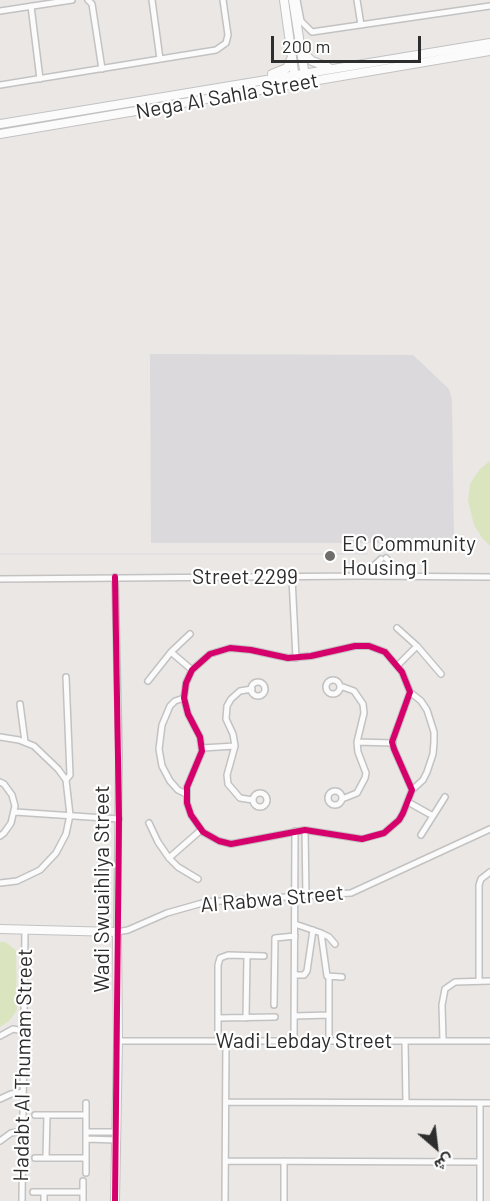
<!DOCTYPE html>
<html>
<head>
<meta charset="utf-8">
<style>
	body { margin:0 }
	#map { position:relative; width:490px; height:1201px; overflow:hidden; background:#eae7e4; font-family:Barlow,Vazirmatn,sans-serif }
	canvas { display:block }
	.north { position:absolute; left:406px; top:1117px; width:60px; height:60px; -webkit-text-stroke:4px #fff; paint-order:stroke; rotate:152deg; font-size:16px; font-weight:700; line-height:24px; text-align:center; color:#2d2d2d }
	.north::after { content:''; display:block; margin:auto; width:21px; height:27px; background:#2d2d2d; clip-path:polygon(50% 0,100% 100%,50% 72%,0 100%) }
	.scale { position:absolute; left:271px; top:36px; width:150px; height:27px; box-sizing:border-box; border:3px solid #2d2d2d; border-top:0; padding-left:8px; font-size:18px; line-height:21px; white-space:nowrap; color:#2d2d2d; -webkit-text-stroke:4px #fff; paint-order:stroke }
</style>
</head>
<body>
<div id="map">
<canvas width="490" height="1201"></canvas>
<div class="north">ش</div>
<div class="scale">200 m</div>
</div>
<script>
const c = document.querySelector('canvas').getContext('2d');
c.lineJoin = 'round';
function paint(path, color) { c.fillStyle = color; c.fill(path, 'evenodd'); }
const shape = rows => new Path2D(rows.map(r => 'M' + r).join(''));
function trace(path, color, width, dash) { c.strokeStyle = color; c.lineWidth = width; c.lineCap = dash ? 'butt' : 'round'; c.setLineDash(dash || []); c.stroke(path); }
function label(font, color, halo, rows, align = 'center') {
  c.font = font + ' Barlow,sans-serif'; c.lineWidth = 4.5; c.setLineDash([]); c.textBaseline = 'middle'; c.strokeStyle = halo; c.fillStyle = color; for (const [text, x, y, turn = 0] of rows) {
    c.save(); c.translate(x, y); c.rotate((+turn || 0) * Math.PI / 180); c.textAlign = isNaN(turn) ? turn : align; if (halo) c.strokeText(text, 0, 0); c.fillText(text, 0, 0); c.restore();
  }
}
paint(shape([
	[150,354,413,355,449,389,452,400,454,543,151,543]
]), '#dbd9db');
paint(shape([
	[490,461,490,546,482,538,474,525,468,501,470,484,473,479,480,469],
	[0,942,5,942,16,950,17,1010,9,1021,0,1027]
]), '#dae5c0');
const street = shape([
	[88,0,92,4,102,69],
	[152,0,160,59],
	[297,0,301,21,312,32,490,6],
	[357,0,361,25],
	[31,6,40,79],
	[0,11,72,0],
	[0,85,216,50,226,43,228,35,223,0],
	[386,558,402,575],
	[364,575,381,559],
	[115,577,119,754,117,932,128,930,167,913,206,902,351,893,490,829],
	[292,578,296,658],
	[0,579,363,576,490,577],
	[397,628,417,646],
	[355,646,369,646,385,652,402,672,410,692,392,742,394,749,412,790,403,813,399,820,384,833,362,839,305,830,231,844,219,841,203,832,191,815,187,803,187,787,202,751,200,737,188,714,184,698,186,683,192,670,210,654,230,648,251,650,288,658,311,656,355,646],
	[171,652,190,634],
	[398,665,417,646,441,674],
	'326 687a7 7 0 1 1 14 0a7 7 0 1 1-14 0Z',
	[148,681,171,652,192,670],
	'251 689a7 7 0 1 1 14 0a7 7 0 1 1-14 0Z',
	[340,688,343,687,354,691,363,704,364,713,357,742],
	[410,692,421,701,427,710,434,732,434,742,433,754,427,772,423,780,412,790],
	[184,698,175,701,170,706,162,725,159,749,162,766,170,781,178,790,186,794],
	[20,704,25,742],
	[0,737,19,740,34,746,58,769,66,780,70,815,66,834,56,853,40,870,17,881,0,883],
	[235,746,233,734,226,719,227,706,231,699,240,691,252,689],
	[202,748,235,746,227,775,228,784,240,798,253,800],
	[66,780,70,775,66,677],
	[0,782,4,784,12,795,15,806,11,823,4,833,0,836],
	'328 798a7 7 0 1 1 14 0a7 7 0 1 1-14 0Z',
	'253 800a7 7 0 1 1 14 0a7 7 0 1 1-14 0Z',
	[342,799,357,793,365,778,366,773,358,752,357,742,393,743],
	[408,802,433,816,421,835],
	[15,812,119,819],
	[433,816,445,797],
	[149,823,158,842,169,858],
	[305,830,306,896],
	[198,879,178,867,169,858,201,830],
	[295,924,321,933,329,937,335,944],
	[321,933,327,976,342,977],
	[295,975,304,975,307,971,313,930],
	[479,981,479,885,481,879,490,872],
	[274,1005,275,938,295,936],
	[294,1016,329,1015],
	[218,1018,275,1017],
	[246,1018,247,956],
	[0,1036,13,1029,24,1031],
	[443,1040,442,1005,445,989,455,982,490,981],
	[118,1041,490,1041],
	[218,1041,218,965,220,958,228,955,264,956],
	[294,1041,295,831],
	[329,1041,329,977],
	[405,1041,406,1103],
	[0,1099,11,1094,23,1092],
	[226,1102,490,1103],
	[35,1115,47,1115],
	[86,1115,86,1103],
	[86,1132,116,1132],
	[86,1139,116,1140],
	[0,1141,11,1133,23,1131],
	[35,1158,46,1158],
	[225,1161,480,1162],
	[86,1173,86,1115,47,1115,46,1158,86,1158],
	[33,1192,44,1192],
	[83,1192,83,1181],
	[22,1201,25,929],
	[44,1201,44,1192,83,1192,83,1201],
	[225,1201,226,1041],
	[284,1201,284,1161],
	[480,1201,480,1103]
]);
const secondary = shape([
	[284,0,295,79],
	[293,0,305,76],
	[300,50,312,61,328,67],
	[272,74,287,68,291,59],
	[0,124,490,43],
	[0,134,490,51],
	[0,929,117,932,118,1041,115,1201]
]);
trace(street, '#c3c2c2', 8);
trace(secondary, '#c3c2c2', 10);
trace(street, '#fcfbfb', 5);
trace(secondary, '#fcfbfb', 8);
trace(shape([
	[0,554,367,554]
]), '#dfdee0', 1.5);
trace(shape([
	[115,577,119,819,115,1201],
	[355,646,369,646,385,652,402,672,410,692,392,742,394,749,412,790,403,813,399,820,384,833,362,839,305,830,231,844,219,841,203,832,191,815,187,803,187,787,202,751,200,737,188,714,184,698,186,683,192,670,210,654,230,648,251,650,288,658,311,656,355,646]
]), '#d6006c', 6);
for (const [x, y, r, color] of [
	[330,556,6,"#6f6e6d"]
]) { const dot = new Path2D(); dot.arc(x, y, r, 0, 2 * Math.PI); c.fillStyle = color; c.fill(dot); trace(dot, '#fff', 2); }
label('21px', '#2d2d2d', '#fff', [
	["Nega Al Sahla Street",227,96,-10],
	["Street 2299",245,577],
	["Wadi Swuaihliya Street",102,889,-90],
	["Al Rabwa Street",272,899,-5],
	["Wadi Lebday Street",304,1041],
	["Hadabt Al Thumam Street",23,1065,-89]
]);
label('21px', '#2d2d2d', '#fff', [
	["EC Community",342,544],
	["Housing 1",342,568]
], 'left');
</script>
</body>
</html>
